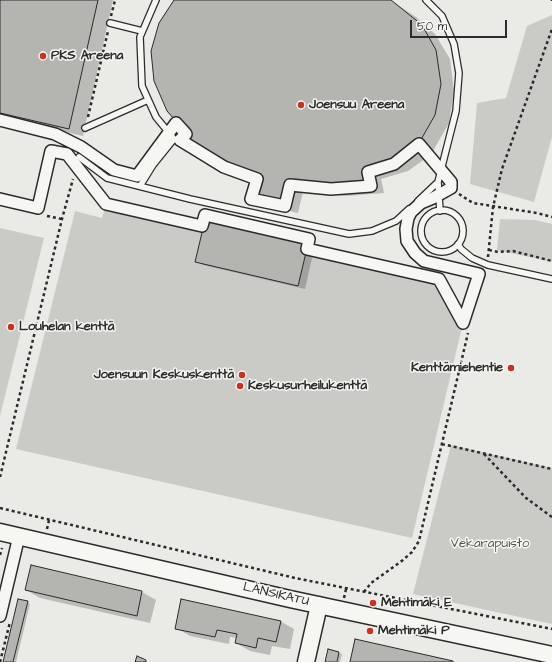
<!DOCTYPE html>
<html>
<head>
<meta charset="utf-8">
<style>
	body { margin:0 }
	#map { position:relative; width:552px; height:662px; overflow:hidden; background:#eaeae6; font-family:"Architects Daughter",sans-serif }
	canvas { display:block }
	.scale { position:absolute; left:410px; top:20px; width:97px; height:18px; box-sizing:border-box; border:2px solid #2b2b2b; border-top:0; padding-left:5px; font-size:12px; line-height:14px; white-space:nowrap; color:#2b2b2b; -webkit-text-stroke:3px #f6f6f2; paint-order:stroke }
</style>
</head>
<body>
<div id="map">
<canvas width="552" height="662"></canvas>
<div class="scale">50 m</div>
</div>
<script>
const c = document.querySelector('canvas').getContext('2d');
c.lineJoin = 'round';
function paint(path, color) { c.fillStyle = color; c.fill(path, 'evenodd'); }
const shape = rows => new Path2D(rows.map(r => 'M' + r).join(''));
function trace(path, color, width, dash) { c.strokeStyle = color; c.lineWidth = width; c.lineCap = dash ? 'butt' : 'round'; c.setLineDash(dash || []); c.stroke(path); }
function label(font, color, halo, rows, align = 'center') {
  c.font = font + ' "Architects Daughter",sans-serif'; c.lineWidth = 3; c.setLineDash([]); c.textBaseline = 'middle'; c.strokeStyle = halo; c.fillStyle = color; for (const [text, x, y, turn = 0] of rows) {
    c.save(); c.translate(x, y); c.rotate((+turn || 0) * Math.PI / 180); c.textAlign = isNaN(turn) ? turn : align; if (halo) c.strokeText(text, 0, 0); c.fillText(text, 0, 0); c.restore();
  }
}
paint(shape([
	[552,15,552,137,534,202,470,184,477,103,506,98,527,26],
	[106,204,439,279,463,323,412,538,16,449,75,211,102,218],
	[500,219,535,220,552,224,552,262,497,250],
	[0,228,44,238,0,416],
	[451,445,552,468,552,624,413,594]
]), '#cacac7');
paint(shape([
	[0,0,113,0,83,136,0,117],
	[175,0,390,0,416,17,435,34,450,59,454,92,449,123,433,151,422,161,408,171,381,179,384,193,346,196,303,192,298,213,267,206,258,181],
	[308,241,315,245,305,289,203,265,196,261],
	[32,567,142,592,156,600,150,623,40,598,26,590],
	[27,602,30,604,16,662,4,662],
	[280,621,294,629,290,649,272,646,270,655,250,651,236,643,237,638,230,637,229,644,190,636,176,628],
	[339,653,342,654,340,662,326,662]
]), '#0003');
const building = shape([
	[0,0,98,0,69,129,0,113,0,0],
	[174,0,391,0,422,25,436,50,441,84,435,115,419,143,408,153,368,171,371,186,289,185,284,206,252,199,257,179,181,140,187,134,167,111,154,81,151,51,159,23,174,0],
	[206,216,309,240,298,286,195,262,206,216],
	[31,565,142,591,137,616,25,590,31,565],
	[18,599,28,601,13,662,3,662,18,599],
	[181,599,281,621,276,642,258,638,256,648,235,643,237,634,217,630,215,637,175,629,181,599],
	[355,639,453,661,453,662,350,662,355,639],
	[328,649,339,652,337,662,325,662,328,649],
	[137,656,146,660,146,662,135,662,137,656]
]);
paint(building, '#b4b4b1');
trace(building, '#2b2b2b', 1);
const lane = shape([
	[426,0,442,16,454,44,459,73,456,111,438,182],
	[110,23,142,31],
	[85,128,148,100],
	[79,157,107,178,190,199,349,234,372,231,396,221,409,209],
	[140,186,153,165,174,139,156,117,142,86,140,37,156,0],
	[418,201,438,182,440,211],
	'421 231a21 21 0 1 1 42 0a21 21 0 1 1-42 0Z',
	[458,244,461,249,472,258,488,265,552,279]
]);
const street = shape([
	[0,120,55,134,81,147,114,170,137,176,176,123,186,134,180,140,224,167,257,179,251,199,285,206,290,185,331,189,371,186,368,172,394,164,419,144,451,182,451,188,433,198,421,203,411,212,408,218,406,229,407,241,415,253,424,261,479,274,463,323,439,279,307,249,309,239,205,215,202,226,106,204,67,154,51,151,38,208,0,199],
	[0,616,19,536]
]);
const secondary = shape([
	[0,532,290,599,552,655],
	[306,662,319,605]
]);
trace(lane, '#2b2b2b', 8);
trace(street, '#2b2b2b', 14);
trace(secondary, '#2b2b2b', 19);
trace(shape([
	[552,0,552,1],
	[111,16,115,0],
	[88,117,108,31],
	[459,194,473,203,537,213,552,217],
	[47,216,62,219],
	[489,250,498,252,513,251,552,261],
	[488,257,493,207,502,169,552,29],
	[442,444,552,469],
	[484,454,526,498,552,517],
	[0,477,62,219,73,179],
	[0,508,295,578,552,629],
	[47,529,49,520],
	[0,555,2,548],
	[364,592,371,583,403,560,412,552,419,541,468,333],
	[344,598,346,589],
	[0,662,10,622]
]), '#2b2b2b', 2.5, [3, 3]);
trace(lane, '#f6f6f2', 5.5);
trace(street, '#f6f6f2', 11);
trace(secondary, '#f6f6f2', 16);
for (const [x, y, r, color] of [
	[43,56,4,"#c8321e"],
	[301,105,4,"#c8321e"],
	[11,327,4,"#c8321e"],
	[511,368,4,"#c8321e"],
	[242,375,4,"#c8321e"],
	[240,386,4,"#c8321e"],
	[373,603,4,"#c8321e"],
	[370,631,4,"#c8321e"]
]) { const dot = new Path2D(); dot.arc(x, y, r, 0, 2 * Math.PI); c.fillStyle = color; c.fill(dot); trace(dot, '#f6f6f2', 1.5); }
label('bold 13px', '#2b2b2b', '#f6f6f2', [
	["PKS Areena",51,56],
	["Joensuu Areena",309,105],
	["Louhelan kenttä",19,327],
	["Kenttämiehentie",503,368,"right"],
	["Joensuun Keskuskenttä",234,375,"right"],
	["Keskusurheilukenttä",248,386],
	["Mehtimäki E",381,603],
	["Mehtimäki P",378,631]
], 'left');
label('13px', '#535352', '#f6f6f2', [
	["Vekarapuisto",490,544]
]);
label('13px', '#2b2b2b', '#f6f6f2', [
	["LÄNSIKATU",276,595,13]
]);
</script>
</body>
</html>
